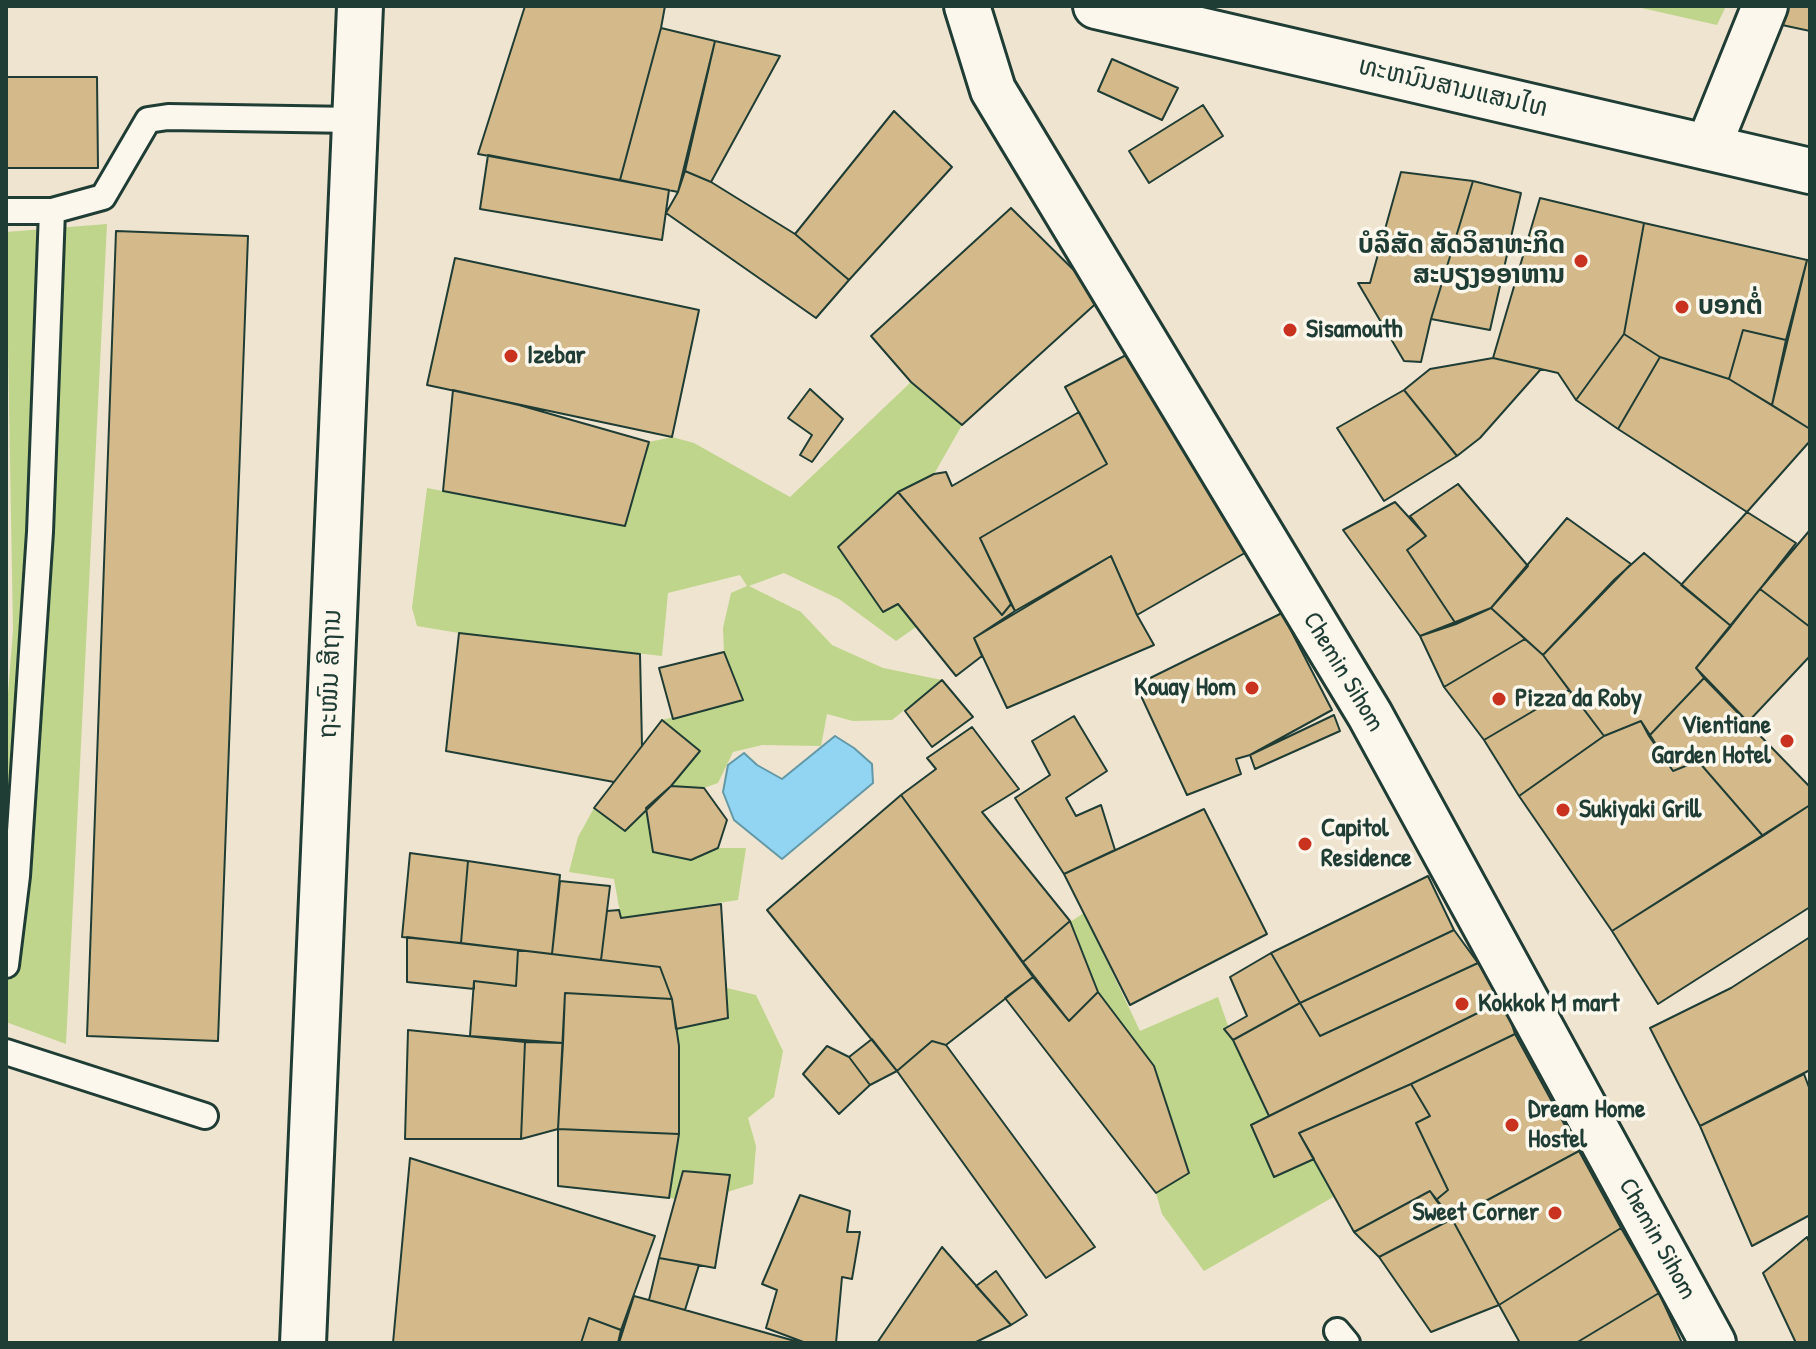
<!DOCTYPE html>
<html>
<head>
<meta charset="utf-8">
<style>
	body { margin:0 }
	#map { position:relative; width:1816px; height:1349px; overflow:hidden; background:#efe4cf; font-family:"Patrick Hand",sans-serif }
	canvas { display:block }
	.frame { position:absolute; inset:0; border:8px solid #1f3d34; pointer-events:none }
</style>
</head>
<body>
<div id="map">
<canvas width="1816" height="1349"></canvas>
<div class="frame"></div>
</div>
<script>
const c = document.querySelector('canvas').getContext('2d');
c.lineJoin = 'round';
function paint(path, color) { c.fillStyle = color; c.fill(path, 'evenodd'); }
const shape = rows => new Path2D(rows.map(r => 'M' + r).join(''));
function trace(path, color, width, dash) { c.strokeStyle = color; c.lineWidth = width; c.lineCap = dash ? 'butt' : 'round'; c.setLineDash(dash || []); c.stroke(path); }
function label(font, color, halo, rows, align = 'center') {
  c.font = font + ' "Patrick Hand","Noto Sans Lao",sans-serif'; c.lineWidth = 7; c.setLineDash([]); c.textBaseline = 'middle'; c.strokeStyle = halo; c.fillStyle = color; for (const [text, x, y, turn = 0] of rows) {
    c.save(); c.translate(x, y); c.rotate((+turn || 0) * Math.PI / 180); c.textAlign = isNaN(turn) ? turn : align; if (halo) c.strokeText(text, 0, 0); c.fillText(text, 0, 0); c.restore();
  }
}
paint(shape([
	[1633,6,1726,6,1717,25],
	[107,224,66,1044,6,1022,6,719,13,630,6,232],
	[911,382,962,425,934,474,839,547,882,611,898,604,916,627,896,641,839,599,784,573,749,586,801,612,832,645,883,668,942,680,892,720,853,721,827,714,821,746,762,745,733,752,718,783,704,788,671,786,699,751,662,720,742,700,724,652,723,628,731,593,747,586,740,575,668,593,662,656,459,633,417,626,412,608,427,488,625,526,649,442,672,437,694,443,790,497],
	[594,808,625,831,646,808,654,852,691,860,718,848,746,848,738,900,621,918,614,879,569,872,578,837],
	[1084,913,1140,1031,1218,997,1233,1040,1269,1116,1251,1126,1274,1176,1314,1159,1335,1196,1204,1271,1162,1214,1156,1193,1189,1172,1098,992,1070,922],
	[727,988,756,995,783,1051,774,1097,748,1118,756,1146,753,1184,727,1192,730,1175,683,1171,676,1199,669,1198,679,1134,679,1046,676,1029,728,1018]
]), '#bed58b');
const water = shape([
	[835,736,854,748,872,764,873,783,782,859,734,820,723,792,728,765,744,753,757,765,782,779,835,736]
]);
paint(water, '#91d5f2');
trace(water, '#6398a6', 2);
const building = shape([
	[525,6,665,6,661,28,620,180,478,154,525,6],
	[1789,6,1810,6,1810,31,1782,25,1789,6],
	[661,28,715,41,678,192,620,180,661,28],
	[715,41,780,56,711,182,685,171,715,41],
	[1112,59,1178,88,1162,120,1098,91,1112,59],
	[6,77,97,77,98,168,6,168,6,77],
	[1203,105,1223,136,1149,183,1129,151,1203,105],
	[894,111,952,167,849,280,795,234,894,111],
	[488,155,669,190,662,240,480,209,488,155],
	[685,171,711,182,795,234,849,280,816,318,666,213,678,192,685,171],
	[1401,172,1473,181,1431,319,1421,362,1404,361,1358,283,1370,283,1401,172],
	[1473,181,1521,193,1490,330,1431,319,1473,181],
	[1540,198,1644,223,1624,334,1576,400,1558,373,1493,358,1540,198],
	[1011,208,1102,298,962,425,911,382,871,336,1011,208],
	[1644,223,1807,260,1786,340,1743,330,1729,379,1660,357,1624,334,1644,223],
	[116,231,248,236,218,1041,87,1036,116,231],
	[455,258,699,310,672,437,427,385,455,258],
	[1807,260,1810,260,1810,429,1772,405,1807,260],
	[1743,330,1786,340,1772,405,1729,379,1743,330],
	[1624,334,1660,357,1618,429,1576,400,1624,334],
	[1130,353,1250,550,1137,615,1111,556,1015,611,980,538,1107,464,1065,387,1130,353],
	[1660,357,1729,379,1810,429,1810,441,1747,512,1618,429,1660,357],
	[1493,358,1541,369,1480,438,1457,456,1404,390,1430,369,1493,358],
	[810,389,843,419,812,462,800,455,812,435,788,418,810,389],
	[453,390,519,405,649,442,625,526,443,491,453,390],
	[1404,390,1457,456,1384,501,1337,428,1404,390],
	[1079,412,1107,464,980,538,1011,604,1002,615,898,492,934,474,946,472,952,486,1079,412],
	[1458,484,1528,566,1491,608,1456,624,1407,550,1426,536,1410,516,1458,484],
	[898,492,1002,615,1011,604,1015,611,974,638,982,656,956,676,898,604,883,612,838,547,898,492],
	[1395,502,1426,536,1407,550,1456,624,1420,636,1343,530,1395,502],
	[1747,512,1796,543,1731,626,1681,585,1747,512],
	[1567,518,1631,564,1543,655,1491,608,1567,518],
	[1810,530,1810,627,1760,589,1810,530],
	[1644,553,1731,626,1696,668,1704,678,1649,736,1641,721,1604,736,1543,655,1614,580,1644,553],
	[1111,556,1137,615,1154,645,1007,708,974,638,1111,556],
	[1760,589,1810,627,1810,656,1748,722,1696,668,1760,589],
	[1491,608,1525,639,1444,687,1420,636,1491,608],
	[1282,613,1332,710,1250,755,1236,759,1241,774,1187,795,1136,685,1282,613],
	[459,633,640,654,642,746,614,782,446,751,459,633],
	[1525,639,1543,655,1569,690,1484,740,1444,687,1525,639],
	[724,652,743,700,673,719,659,668,724,652],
	[1704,678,1810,787,1810,805,1763,836,1698,761,1673,771,1649,736,1704,678],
	[942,680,973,717,932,747,905,711,942,680],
	[1569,690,1604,736,1519,796,1484,740,1569,690],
	[1334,715,1340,731,1255,769,1250,755,1334,715],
	[1074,716,1107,771,1066,798,1076,816,1101,805,1115,850,1064,874,1015,798,1050,775,1032,741,1074,716],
	[662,720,700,751,671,786,625,831,594,808,662,720],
	[1641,721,1673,771,1698,761,1763,836,1612,931,1519,796,1604,736,1641,721],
	[972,727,1019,789,982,812,1070,921,1023,962,901,795,936,769,927,758,972,727],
	[671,786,704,788,727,820,718,848,691,860,653,852,646,808,671,786],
	[901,795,1033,977,946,1045,932,1041,897,1071,767,910,901,795],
	[1810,805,1810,907,1658,1004,1612,931,1810,805],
	[1204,809,1267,934,1130,1005,1064,874,1204,809],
	[410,853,468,861,461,943,402,937,410,853],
	[468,861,560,875,552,954,461,943,468,861],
	[1428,876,1454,930,1300,1003,1271,953,1428,876],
	[560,881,610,886,601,960,552,954,560,881],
	[721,904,728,1018,676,1029,672,999,660,967,601,960,607,911,619,910,621,918,721,904],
	[1070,921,1098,992,1069,1021,1023,962,1070,921],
	[1454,930,1478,963,1320,1036,1300,1003,1454,930],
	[407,937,518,950,516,986,474,981,474,989,407,982,407,937],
	[1810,937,1810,1070,1700,1126,1650,1028,1731,988,1810,937],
	[518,950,660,967,672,999,565,993,563,1043,470,1036,474,981,516,986,518,950],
	[1271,953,1300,1003,1233,1040,1224,1029,1247,1016,1230,977,1271,953],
	[1478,963,1504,1000,1269,1116,1233,1040,1300,1003,1320,1036,1478,963],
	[1033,977,1069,1021,1098,992,1154,1066,1189,1173,1156,1193,1005,998,1033,977],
	[565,993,672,999,679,1046,679,1134,558,1129,565,993],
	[1504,1000,1515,1034,1411,1084,1299,1133,1314,1159,1274,1177,1251,1125,1504,1000],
	[408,1030,525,1042,521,1139,405,1139,408,1030],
	[1515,1034,1579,1151,1452,1219,1436,1200,1448,1190,1416,1123,1430,1116,1411,1084,1515,1034],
	[872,1039,897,1071,870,1085,849,1057,872,1039],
	[932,1041,946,1045,1095,1247,1046,1278,897,1071,932,1041],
	[525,1042,563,1043,558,1129,521,1139,525,1042],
	[827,1046,849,1057,870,1085,839,1114,803,1074,827,1046],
	[1804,1074,1810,1090,1810,1215,1752,1246,1700,1126,1804,1074],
	[1411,1084,1430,1116,1416,1123,1448,1190,1436,1200,1430,1191,1354,1232,1299,1133,1411,1084],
	[558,1129,679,1134,669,1198,558,1186,558,1129],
	[1579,1151,1621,1228,1499,1305,1452,1219,1579,1151],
	[410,1158,655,1236,621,1330,589,1318,581,1343,393,1343,410,1158],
	[683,1171,730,1175,715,1268,659,1258,683,1171],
	[1430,1191,1452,1219,1379,1257,1354,1232,1430,1191],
	[800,1195,850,1211,847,1232,860,1232,852,1279,842,1277,836,1343,806,1343,766,1328,777,1290,762,1284,800,1195],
	[1452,1219,1499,1305,1431,1332,1379,1257,1452,1219],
	[1621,1228,1659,1293,1576,1343,1520,1343,1499,1305,1621,1228],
	[1807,1237,1810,1244,1810,1343,1796,1343,1763,1273,1807,1237],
	[942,1247,1011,1325,974,1343,877,1343,942,1247],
	[659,1258,699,1265,685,1310,649,1300,659,1258],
	[996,1271,1027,1315,1011,1325,976,1286,996,1271],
	[1659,1293,1682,1343,1576,1343,1659,1293],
	[634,1296,685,1310,802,1343,619,1343,634,1296],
	[589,1318,621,1330,618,1343,581,1343,589,1318]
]);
paint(building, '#d4b98a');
trace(building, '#1f3d34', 2);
const lane = shape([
	[6,211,52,211,103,197,148,120,168,117,354,120],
	[6,965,17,876,40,532,52,211],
	[6,1052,205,1116],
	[1337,1331,1347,1343]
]);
const street = shape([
	[967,6,993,90,1370,715,1713,1343],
	[1708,147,1765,6]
]);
const secondary = shape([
	[303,1343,360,6]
]);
const highway = shape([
	[1096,6,1810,171]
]);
trace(lane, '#1f3d34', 30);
trace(street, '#1f3d34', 50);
trace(secondary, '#1f3d34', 50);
trace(highway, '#1f3d34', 50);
trace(lane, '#fbf7ec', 24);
trace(street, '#fbf7ec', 44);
trace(secondary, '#fbf7ec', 44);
trace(highway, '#fbf7ec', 44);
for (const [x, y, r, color] of [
	[1581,261,8,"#c8321e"],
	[1682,307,8,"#c8321e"],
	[1290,330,8,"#c8321e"],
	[511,356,8,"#c8321e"],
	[1252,688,8,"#c8321e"],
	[1499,699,8,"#c8321e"],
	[1787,741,8,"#c8321e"],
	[1563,810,8,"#c8321e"],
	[1305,844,8,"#c8321e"],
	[1462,1004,8,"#c8321e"],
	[1512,1125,8,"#c8321e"],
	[1555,1213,8,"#c8321e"]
]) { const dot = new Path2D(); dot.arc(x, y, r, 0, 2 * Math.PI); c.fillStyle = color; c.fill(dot); trace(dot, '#fbf7ec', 3); }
label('26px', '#1f3d34', '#fbf7ec', [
	["ທະຫນົນສາມແສນໄທ",1453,88,13],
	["Chemin Sihom",1343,672,59],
	["ຖະໜົນ ສີຖານ",331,674,-88],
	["Chemin Sihom",1657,1239,61]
]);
label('bold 26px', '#1f3d34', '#fbf7ec', [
	["ບໍລິສັດ ສັດວິສາຫະກິດ",1565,246,"right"],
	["ສະບຽງອອາຫານ",1565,276,"right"],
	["ບອກຕໍ່",1698,307],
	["Sisamouth",1306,330],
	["Izebar",527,356],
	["Kouay Hom",1236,688,"right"],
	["Pizza da Roby",1515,699],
	["Vientiane",1771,726,"right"],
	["Garden Hotel",1771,756,"right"],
	["Sukiyaki Grill",1579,810],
	["Capitol",1321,829],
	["Residence",1321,859],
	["Kokkok M mart",1478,1004],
	["Dream Home",1528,1110],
	["Hostel",1528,1140],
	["Sweet Corner",1539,1213,"right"]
], 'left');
</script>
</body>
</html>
